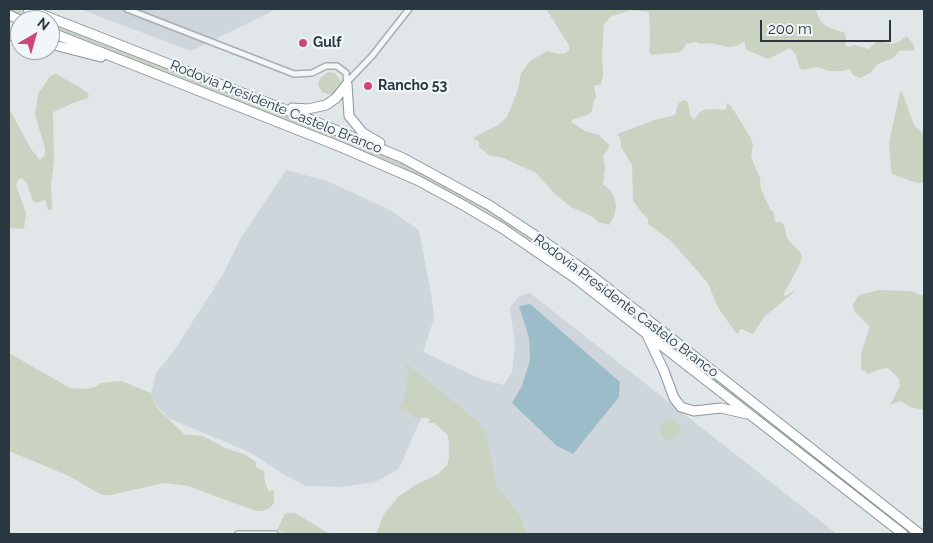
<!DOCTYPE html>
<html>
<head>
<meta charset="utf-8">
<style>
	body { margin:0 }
	#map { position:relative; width:933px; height:543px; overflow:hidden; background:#e1e6e9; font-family:Raleway,sans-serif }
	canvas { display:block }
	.frame { position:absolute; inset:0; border:10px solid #293741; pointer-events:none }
	.north { position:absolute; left:10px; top:10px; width:50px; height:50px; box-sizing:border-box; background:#f0f5f7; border:1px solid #a0a9ae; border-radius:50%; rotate:38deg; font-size:14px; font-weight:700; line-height:20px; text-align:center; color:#293741 }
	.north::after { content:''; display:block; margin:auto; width:18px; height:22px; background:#cd487a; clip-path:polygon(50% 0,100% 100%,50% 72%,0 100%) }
	.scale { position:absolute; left:760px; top:20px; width:131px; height:22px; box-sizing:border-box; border:2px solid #293741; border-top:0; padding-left:6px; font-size:15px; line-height:18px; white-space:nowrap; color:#293741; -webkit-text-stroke:4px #f0f5f7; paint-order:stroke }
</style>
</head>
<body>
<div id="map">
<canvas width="933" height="543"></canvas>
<div class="frame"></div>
<div class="north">N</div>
<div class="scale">200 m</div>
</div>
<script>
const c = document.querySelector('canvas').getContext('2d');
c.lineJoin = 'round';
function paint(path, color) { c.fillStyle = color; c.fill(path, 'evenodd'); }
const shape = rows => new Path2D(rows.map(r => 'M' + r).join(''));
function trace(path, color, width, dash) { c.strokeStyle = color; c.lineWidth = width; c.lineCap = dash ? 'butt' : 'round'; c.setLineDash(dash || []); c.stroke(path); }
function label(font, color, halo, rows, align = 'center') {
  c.font = font + ' Raleway,sans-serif'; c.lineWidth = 4.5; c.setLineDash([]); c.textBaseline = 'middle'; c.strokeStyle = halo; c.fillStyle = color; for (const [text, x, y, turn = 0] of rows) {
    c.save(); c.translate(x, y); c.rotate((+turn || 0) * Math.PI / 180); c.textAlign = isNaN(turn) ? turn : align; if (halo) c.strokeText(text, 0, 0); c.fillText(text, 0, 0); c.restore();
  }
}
paint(shape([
	[80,9,277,9,191,51],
	[286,170,327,181,390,210,419,230,431,293,434,318,423,352,481,379,504,385,512,372,515,345,510,307,519,296,530,293,837,534,518,534,503,510,481,427,422,417,398,470,375,482,341,487,306,486,283,474,249,452,168,418,150,399,156,373,173,352,222,276,242,236]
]), '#cfd6db');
paint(shape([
	[9,9,18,9,46,20,29,20,9,12],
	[546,9,815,9,821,22,828,27,845,33,846,39,845,44,847,47,855,45,869,49,877,41,893,44,900,41,906,36,913,43,915,50,899,51,893,58,878,64,870,73,860,78,853,75,850,69,842,71,829,71,818,67,802,70,799,67,796,55,790,48,768,59,747,50,745,47,745,43,743,42,736,46,729,47,710,43,701,44,695,42,686,44,683,50,680,52,652,55,649,52,650,40,649,12,631,10,610,17,604,24,602,54,603,75,601,84,594,86,596,97,593,103,592,111,587,115,574,119,571,122,585,131,599,135,609,145,608,149,603,157,605,168,603,184,610,190,614,197,616,206,614,217,609,225,598,222,593,217,571,207,555,194,536,173,501,157,490,156,479,147,479,142,473,138,498,125,507,117,518,89,521,73,530,61,547,51,558,54,566,53,569,50,569,45],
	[50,21,367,145,457,191,509,223,562,259,915,534,910,534,586,280,532,241,482,209,397,165,312,130,50,28],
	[328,72,335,73,341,81,342,85,335,96,322,92,318,85,320,78],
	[56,74,81,88,88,93,89,96,86,99,76,102,53,112,54,160,51,185,52,206,51,210,48,210,45,199,37,203,33,201,27,184,22,178,19,179,16,185,26,213,24,229,9,228,9,108,31,149,40,160,45,155,45,148,35,115,38,94,50,76],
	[900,92,902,92,903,95,914,125,924,135,924,182,917,183,892,174,891,169,889,143],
	[683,100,688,102,690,115,694,120,699,113,703,110,712,109,725,110,727,108,726,103,731,106,751,138,753,145,751,157,760,178,761,189,770,209,774,213,775,222,781,222,784,225,787,238,800,252,802,257,798,268,783,295,786,296,795,290,794,292,764,317,753,334,742,329,739,330,739,334,735,332,717,306,708,283,671,241,648,224,648,219,641,212,633,200,632,165,621,147,621,141,617,134,655,120,675,115,678,104],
	[879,290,910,291,924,296,924,410,910,407,900,401,890,405,900,386,899,379,888,368,881,369,867,374,864,370,862,371,861,369,861,353,870,327,854,311,853,304,859,295],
	[9,353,70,388,87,389,95,387,101,383,121,381,151,393,152,400,158,409,184,434,203,436,225,448,246,455,256,462,256,467,264,471,265,483,269,491,274,490,274,503,270,508,262,511,256,511,188,486,164,483,110,495,103,495,96,492,69,476,9,451],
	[402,360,458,405,477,421,485,430,487,435,491,460,497,486,520,516,527,534,376,534,384,514,398,497,415,485,437,475,447,465,449,458,449,441,447,434,434,423,428,423,430,420,428,418,414,418,408,412,399,410,404,397,408,375,407,369],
	'660 430a10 10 0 1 1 20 0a10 10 0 1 1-20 0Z',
	[286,513,295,513,330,534,289,534,277,531,282,519]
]), '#cad3c2');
paint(shape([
	[530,304,620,382,619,397,573,454,557,446,512,403,522,386,530,360,529,338,519,306]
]), '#9cbcc9');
const street = shape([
	[127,9,294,74,312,73,326,66,337,66,346,73,347,84],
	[348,81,372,56,409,9],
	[238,534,275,534]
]);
const highway = shape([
	[28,9,309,119,403,158,489,205,542,240,591,275,920,534],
	[9,15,20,20],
	[50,32,341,147,417,180,463,205,502,228,575,278,903,534],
	[9,35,20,37],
	[50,44,101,57],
	[347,84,349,116,363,133,380,143],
	[292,108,308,109,326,105,336,98,347,84],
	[647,335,664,371,674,398,681,407,694,411,721,408,747,414]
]);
trace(street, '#a6aeb3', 8);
trace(highway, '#8897a0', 11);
trace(street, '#f4f6f8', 5);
trace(highway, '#fff', 9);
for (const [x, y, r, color] of [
	[303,43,5,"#cd487a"],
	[368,86,5,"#cd487a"]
]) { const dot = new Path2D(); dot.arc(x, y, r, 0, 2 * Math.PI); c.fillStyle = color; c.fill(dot); trace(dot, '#f0f5f7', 2); }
label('bold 14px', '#293741', '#f0f5f7', [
	["Gulf",313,43],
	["Rancho 53",378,86]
], 'left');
label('14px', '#293741', '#f0f5f7', [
	["Rodovia Presidente Castelo Branco",276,107,22],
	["Rodovia Presidente Castelo Branco",626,306,37]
]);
</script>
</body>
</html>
